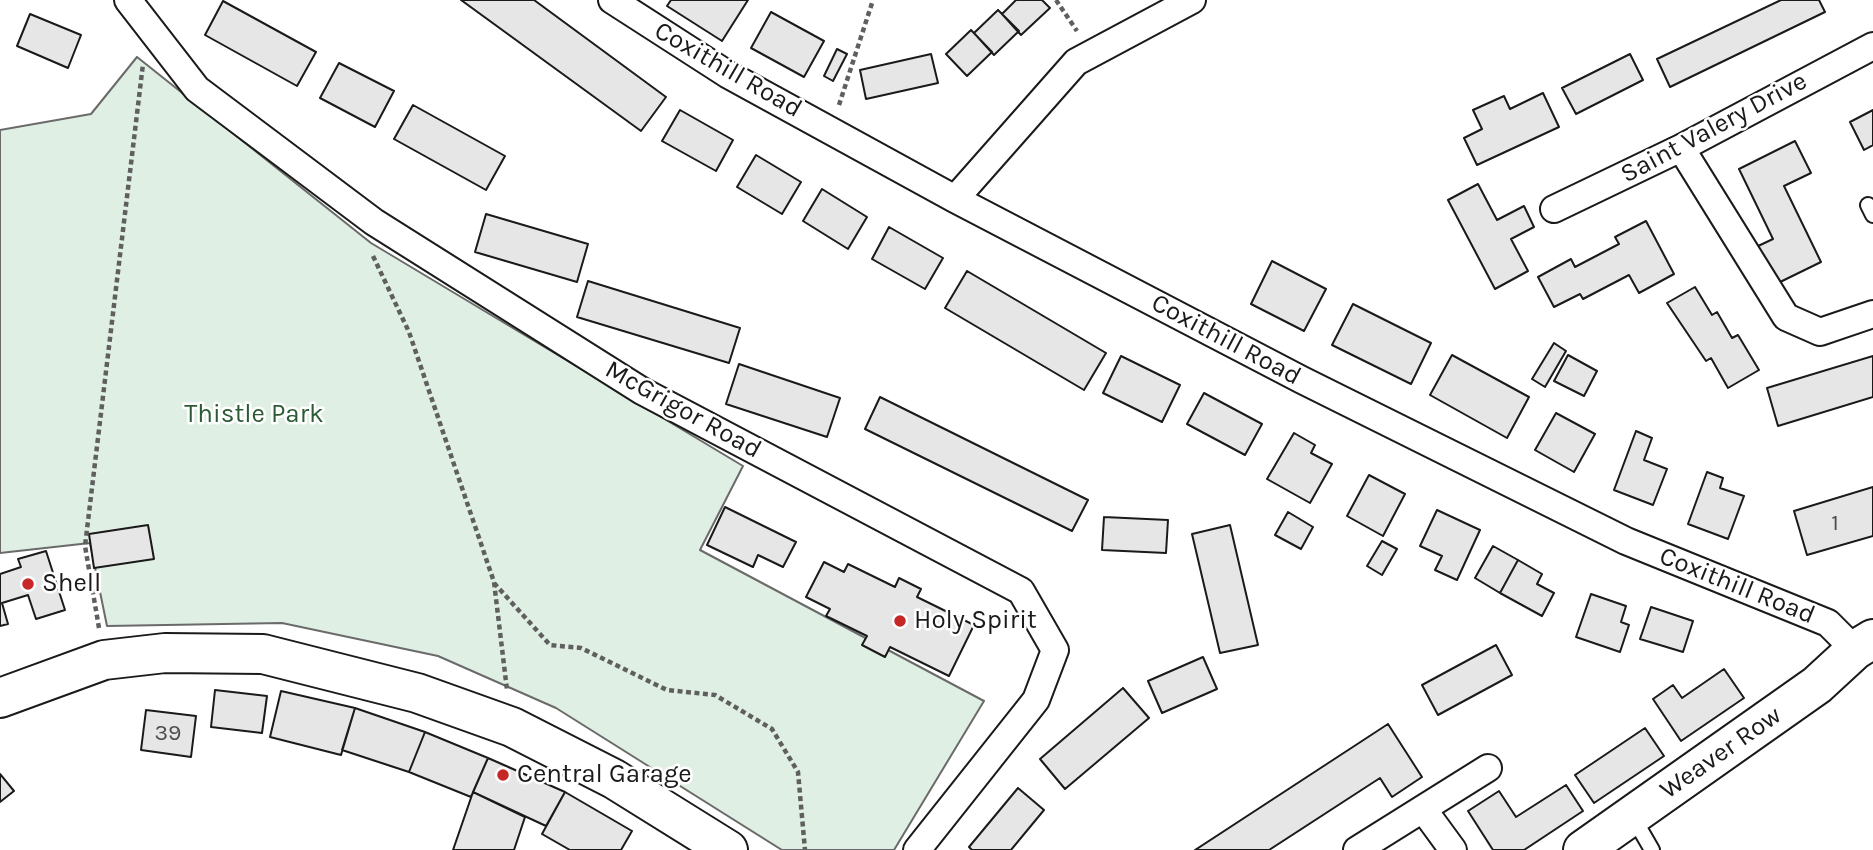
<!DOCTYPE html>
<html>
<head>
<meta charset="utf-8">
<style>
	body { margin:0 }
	canvas { display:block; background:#fff }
</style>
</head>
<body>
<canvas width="1873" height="850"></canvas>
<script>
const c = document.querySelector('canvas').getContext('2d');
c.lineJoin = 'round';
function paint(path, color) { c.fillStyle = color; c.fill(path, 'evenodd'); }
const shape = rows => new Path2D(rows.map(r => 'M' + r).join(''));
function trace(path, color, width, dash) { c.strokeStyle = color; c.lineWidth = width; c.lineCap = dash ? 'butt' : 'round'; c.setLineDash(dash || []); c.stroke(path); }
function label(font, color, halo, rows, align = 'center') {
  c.font = font + ' Karla,sans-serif'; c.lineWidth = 5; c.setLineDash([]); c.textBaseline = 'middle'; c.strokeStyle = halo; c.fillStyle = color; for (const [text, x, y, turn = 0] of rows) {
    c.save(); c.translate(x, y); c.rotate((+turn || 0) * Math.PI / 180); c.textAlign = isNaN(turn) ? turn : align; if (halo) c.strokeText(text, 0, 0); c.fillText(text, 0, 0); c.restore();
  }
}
const green = shape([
	[137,57,371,243,743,466,700,550,984,701,894,850,782,850,556,708,438,656,282,623,107,626,90,543,0,553,0,130,91,114,137,57]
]);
paint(green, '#e0efe3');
trace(green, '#6a6a6a', 2);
const building = shape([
	[461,0,534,0,666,97,641,131,461,0],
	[671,0,748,0,722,41,667,6,671,0],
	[1016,0,1042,0,1050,8,1021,35,1002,14,1016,0],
	[1781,0,1819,0,1825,12,1670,87,1657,59,1781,0],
	[223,1,316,52,297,86,205,35,223,1],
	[998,10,1019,31,994,55,974,33,998,10],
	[771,12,824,41,804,77,751,48,771,12],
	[30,14,81,35,68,68,17,46,30,14],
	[971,30,992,52,967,76,946,54,971,30],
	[837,49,847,54,833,81,824,76,837,49],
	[931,54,938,83,866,99,860,70,931,54],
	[1630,54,1643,80,1576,114,1562,88,1630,54],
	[339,63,394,91,375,127,320,98,339,63],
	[1543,93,1559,127,1477,165,1464,138,1482,129,1473,110,1504,96,1510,109,1543,93],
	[413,105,505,156,486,190,394,139,413,105],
	[680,110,733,140,716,171,662,141,680,110],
	[1873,110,1873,145,1864,150,1850,122,1873,110],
	[1795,141,1811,173,1784,186,1821,262,1774,285,1756,247,1773,239,1739,169,1795,141],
	[756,155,801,182,782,214,737,187,756,155],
	[1478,184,1497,220,1524,206,1534,227,1511,239,1528,271,1495,289,1448,200,1478,184],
	[822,189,867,217,848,249,803,221,822,189],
	[486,214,588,244,577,282,475,252,486,214],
	[1646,221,1674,274,1639,293,1629,275,1583,299,1580,294,1554,307,1538,277,1571,259,1575,267,1619,244,1615,237,1646,221],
	[889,227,943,258,925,289,872,259,889,227],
	[1272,261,1326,289,1304,331,1251,304,1272,261],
	[967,271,1106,353,1084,390,945,308,967,271],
	[588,281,740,328,729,363,577,317,588,281],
	[1695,287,1712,315,1717,312,1732,338,1738,335,1759,370,1728,388,1711,358,1706,361,1667,303,1695,287],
	[1353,304,1431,343,1411,384,1332,345,1353,304],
	[1554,343,1566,351,1545,387,1532,379,1554,343],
	[1452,355,1529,397,1507,438,1430,395,1452,355],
	[1568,355,1597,371,1584,396,1554,381,1568,355],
	[1121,356,1180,385,1162,422,1103,393,1121,356],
	[1873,356,1873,397,1778,426,1767,388,1873,356],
	[739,364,840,398,827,437,726,404,739,364],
	[1204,393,1262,424,1245,455,1187,424,1204,393],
	[880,397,1088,500,1072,531,865,429,880,397],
	[1556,413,1595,434,1574,472,1535,450,1556,413],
	[1636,431,1652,438,1644,460,1667,469,1653,505,1614,490,1636,431],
	[1294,433,1315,445,1311,453,1332,464,1310,503,1267,479,1294,433],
	[1707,472,1723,478,1720,488,1744,496,1728,539,1688,524,1707,472],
	[1369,475,1405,494,1383,536,1347,516,1369,475],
	[1873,487,1873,536,1807,555,1794,511,1873,487],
	[725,507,796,542,783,567,758,555,753,567,707,545,725,507],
	[1437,510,1480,530,1457,580,1435,570,1442,556,1420,546,1437,510],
	[1288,512,1313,527,1301,549,1275,535,1288,512],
	[1104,517,1168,520,1166,553,1102,550,1104,517],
	[148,525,154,559,94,568,89,534,148,525],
	[1230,525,1258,645,1220,653,1192,534,1230,525],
	[1382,541,1397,549,1382,575,1367,566,1382,541],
	[1493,546,1518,560,1500,593,1475,578,1493,546],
	[46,551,65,610,36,619,28,595,2,603,8,624,0,626,0,574,21,567,18,559,46,551],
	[1518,560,1542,574,1537,584,1554,593,1542,616,1500,593,1518,560],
	[824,562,844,572,848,564,895,587,899,578,921,589,917,597,974,625,949,676,890,647,885,657,862,645,867,636,826,616,830,609,806,597,824,562],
	[1591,594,1626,606,1621,622,1629,625,1620,652,1576,637,1591,594],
	[1651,607,1693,621,1683,652,1640,639,1651,607],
	[1496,645,1512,675,1438,715,1422,685,1496,645],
	[1203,657,1217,689,1162,713,1148,681,1203,657],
	[1724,669,1744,698,1681,741,1653,699,1673,685,1682,698,1724,669],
	[1123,688,1149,718,1065,789,1040,759,1123,688],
	[215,690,267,696,262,733,211,727,215,690],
	[281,691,355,708,341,755,270,737,281,691],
	[355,708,425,732,409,772,342,750,355,708],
	[146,710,196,716,191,757,141,750,146,710],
	[1388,724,1422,777,1392,797,1380,778,1269,850,1195,850,1388,724],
	[1645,728,1664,756,1594,803,1575,775,1645,728],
	[425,732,488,758,471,797,409,772,425,732],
	[488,758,565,792,546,826,473,792,488,758],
	[0,774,14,791,0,802,0,774],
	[1566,785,1583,811,1524,850,1493,850,1468,811,1499,791,1516,817,1566,785],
	[1018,788,1044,810,1011,850,972,850,969,847,1018,788],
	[473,792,525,817,514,850,453,850,473,792],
	[565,792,632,831,621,850,570,850,542,834,565,792]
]);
paint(building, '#e6e6e6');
trace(building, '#1a1a1a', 2);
const lane = shape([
	[1868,205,1873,215],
	[1633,817,1652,850]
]);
const street = shape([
	[128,0,197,89,374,222,642,391,1021,591,1055,650,1036,700,917,850],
	[612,0,727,74,955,199,1302,380,1626,541,1828,623,1855,650],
	[1681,148,1786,317,1820,332,1873,314],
	[955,199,1076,62,1192,0],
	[1554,209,1681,148,1873,46],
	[1423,809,1453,850],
	[1357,850,1488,768]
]);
const secondary = shape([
	[0,698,104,660,165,653,263,654,417,693,512,727,614,779,728,850],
	[1583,850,1817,685,1855,650,1873,639]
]);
trace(lane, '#1a1a1a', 18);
trace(street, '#1a1a1a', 30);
trace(secondary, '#1a1a1a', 42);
trace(shape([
	[1056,0,1077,31],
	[839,105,873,0],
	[373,256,409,332,494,582,507,690],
	[494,583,550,645,581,648,667,690,715,695,772,729,798,772,805,850],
	[99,628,85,546,143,64]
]), '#5f5f5f', 4.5, [5, 3.5]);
trace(lane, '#fff', 14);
trace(street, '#fff', 26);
trace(secondary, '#fff', 38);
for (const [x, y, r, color] of [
	[28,584,7,"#c62828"],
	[900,621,7,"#c62828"],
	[503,775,7,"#c62828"]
]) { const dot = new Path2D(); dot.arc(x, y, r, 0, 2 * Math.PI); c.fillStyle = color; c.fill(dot); trace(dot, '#fff', 2.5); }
label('23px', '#4d4d4d', null, [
	["1",1835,523],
	["39",168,733]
]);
label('26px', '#1a1a1a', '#fff', [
	["Coxithill Road",728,70,30],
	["Saint Valery Drive",1714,128,-28],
	["Coxithill Road",1226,340,28],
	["McGrigor Road",683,410,29],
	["Coxithill Road",1737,586,22],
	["Weaver Row",1721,753,-35]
]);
label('26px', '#2b5a34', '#fff', [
	["Thistle Park",254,415]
]);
label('26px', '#1a1a1a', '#fff', [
	["Shell",42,584],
	["Holy Spirit",914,621],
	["Central Garage",517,775]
], 'left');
</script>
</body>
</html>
